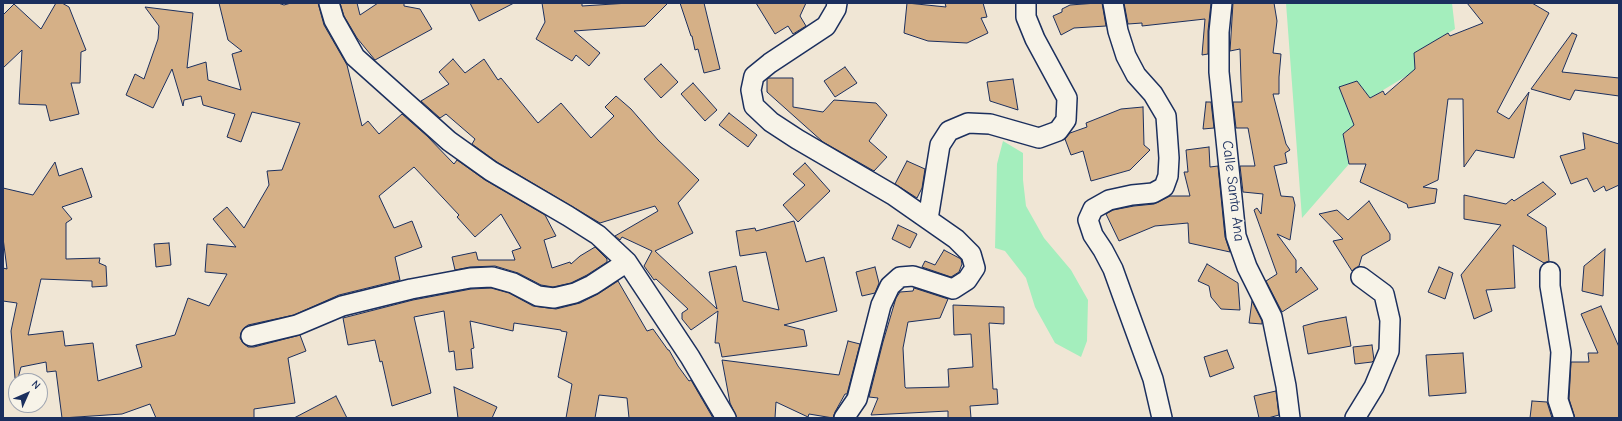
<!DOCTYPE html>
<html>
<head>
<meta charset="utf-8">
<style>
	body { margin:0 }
	#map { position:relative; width:1622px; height:421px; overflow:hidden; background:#f0e6d5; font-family:"Comic Neue",sans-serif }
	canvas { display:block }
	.frame { position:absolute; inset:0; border:4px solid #1b2f5e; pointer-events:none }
	.north { position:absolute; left:8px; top:373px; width:40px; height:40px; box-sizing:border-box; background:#f7f3e8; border:1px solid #9fa5b1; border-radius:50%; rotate:45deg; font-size:11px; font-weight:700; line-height:16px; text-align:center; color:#1b2f5e }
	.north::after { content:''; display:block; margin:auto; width:14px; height:18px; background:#1b2f5e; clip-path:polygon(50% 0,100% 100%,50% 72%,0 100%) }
</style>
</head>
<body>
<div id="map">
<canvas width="1622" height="421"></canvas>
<div class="frame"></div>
<div class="north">N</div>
</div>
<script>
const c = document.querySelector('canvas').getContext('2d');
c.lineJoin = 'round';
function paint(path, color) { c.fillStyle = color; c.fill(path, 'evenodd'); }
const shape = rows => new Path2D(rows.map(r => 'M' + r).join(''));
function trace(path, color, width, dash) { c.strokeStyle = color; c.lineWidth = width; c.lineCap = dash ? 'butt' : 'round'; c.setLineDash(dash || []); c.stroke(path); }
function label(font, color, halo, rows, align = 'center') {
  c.font = font + ' "Comic Neue",sans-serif'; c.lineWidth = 3.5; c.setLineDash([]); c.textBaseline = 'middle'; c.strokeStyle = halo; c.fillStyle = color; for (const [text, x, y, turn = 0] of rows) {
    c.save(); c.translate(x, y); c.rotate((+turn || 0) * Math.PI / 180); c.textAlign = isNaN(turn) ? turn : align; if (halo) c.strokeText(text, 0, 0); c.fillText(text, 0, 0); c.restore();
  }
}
paint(shape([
	[1286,3,1452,3,1455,29,1414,53,1418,69,1370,98,1357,81,1339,87,1354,125,1343,134,1349,164,1302,218],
	[1003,141,1023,153,1023,180,1026,206,1044,238,1071,270,1088,300,1087,341,1081,357,1055,343,1035,307,1026,278,1005,251,995,248,997,164]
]), '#a4eebd');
const building = shape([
	[56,3,62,3,69,7,86,50,81,52,80,83,71,83,79,114,50,121,46,105,19,104,22,50,3,68,3,15,14,4,41,29,56,3],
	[219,3,278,3,284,5,291,3,318,3,324,25,347,65,362,126,368,121,379,134,402,114,427,136,454,164,457,160,485,180,545,215,556,236,544,240,552,268,570,262,571,264,580,256,595,247,607,259,607,262,587,275,571,283,553,287,541,285,518,273,495,266,470,267,455,270,452,257,476,252,478,260,515,260,512,251,521,248,501,214,475,237,457,217,459,215,414,167,379,196,394,228,412,221,422,247,395,257,400,280,339,295,294,315,248,325,244,328,241,333,240,338,243,343,248,347,254,347,300,335,306,351,288,358,295,403,254,409,254,418,156,418,150,404,122,414,62,418,56,371,47,372,46,362,21,367,18,378,15,378,11,331,17,303,3,301,3,268,7,269,3,238,3,188,33,195,55,162,59,176,82,168,92,197,62,207,72,219,66,223,66,259,100,258,99,263,106,266,107,286,92,287,92,281,41,279,28,335,63,331,65,346,93,343,98,381,142,367,136,345,175,335,188,298,209,306,227,274,205,272,207,244,236,247,213,219,227,207,244,228,269,185,267,171,282,170,300,123,252,112,241,142,227,137,235,114,203,105,201,96,184,100,183,106,172,69,153,108,126,95,135,74,144,79,158,39,159,26,145,7,193,13,187,68,206,62,208,80,241,90,232,54,242,51,228,40,219,3],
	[340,3,357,3,360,15,378,3,404,3,404,6,420,9,432,29,375,60,357,38,344,16,340,3],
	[470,3,514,3,479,21,470,3],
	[542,3,582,3,582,6,629,3,668,3,645,26,574,31,600,53,589,66,576,55,572,61,536,39,545,22,542,3],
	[680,3,704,3,720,69,704,73,698,49,695,50,692,36,691,36,680,3],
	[756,3,806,3,800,16,806,26,793,34,788,26,775,34,756,3],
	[907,3,946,7,945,3,983,3,987,17,981,18,988,33,967,43,928,41,904,33,907,3],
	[1097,3,1102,3,1106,26,1074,28,1061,35,1053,16,1062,12,1062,9,1070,5,1097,3],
	[1124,3,1211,3,1208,31,1208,54,1202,55,1205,19,1142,26,1142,23,1128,24,1124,3],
	[1233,3,1274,3,1277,21,1273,53,1281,54,1279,77,1279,94,1273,94,1286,144,1290,150,1285,153,1287,163,1274,166,1281,196,1293,197,1295,205,1290,240,1277,234,1296,260,1296,273,1301,267,1318,289,1282,312,1266,281,1277,274,1254,210,1257,208,1261,214,1263,194,1243,192,1240,166,1255,166,1248,128,1236,128,1233,102,1242,102,1241,81,1240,49,1230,51,1233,3],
	[1467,3,1532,3,1549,13,1497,112,1509,119,1529,92,1514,158,1476,150,1464,167,1463,99,1448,99,1438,180,1423,187,1437,189,1435,203,1408,208,1407,204,1360,182,1366,164,1349,164,1343,134,1354,125,1339,87,1357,81,1370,98,1383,91,1385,95,1415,69,1414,53,1448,33,1450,36,1483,23,1467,3],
	[1572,33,1577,35,1562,72,1619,78,1619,96,1575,90,1570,100,1531,89,1572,33],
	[453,59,465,73,484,59,498,80,501,78,538,123,561,103,591,138,614,116,605,107,616,96,631,109,658,140,699,180,678,203,693,233,655,251,717,309,709,272,736,266,743,301,779,310,766,252,740,256,736,231,755,228,756,231,794,221,806,262,824,257,837,311,784,325,804,330,807,346,722,357,719,343,715,343,718,311,691,330,682,319,682,313,688,309,656,279,654,280,644,266,652,251,622,237,620,240,615,236,658,211,655,206,600,223,497,162,472,144,475,139,446,114,440,118,421,101,449,84,439,72,453,59],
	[661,64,678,82,661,98,644,79,661,64],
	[845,67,857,83,835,97,824,81,845,67],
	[769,78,793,78,793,107,823,112,834,100,876,103,887,115,869,141,887,157,874,171,823,142,767,92,767,79,769,78],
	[1013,79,1018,110,990,101,987,82,1013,79],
	[693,83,717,110,705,121,681,94,693,83],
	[1206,102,1211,102,1214,128,1203,129,1206,102],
	[1143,107,1144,145,1150,150,1130,170,1091,181,1083,151,1071,155,1065,139,1070,133,1087,127,1086,123,1121,109,1143,107],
	[729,113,757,135,748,147,719,125,729,113],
	[1583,133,1619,144,1619,185,1606,191,1604,186,1594,192,1587,178,1571,184,1560,156,1585,149,1583,133],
	[1209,147,1210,167,1218,166,1225,237,1230,252,1189,243,1188,223,1155,226,1119,241,1106,214,1113,210,1134,206,1154,204,1170,196,1190,196,1184,172,1188,172,1186,150,1209,147],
	[907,161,925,169,922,188,917,198,895,184,907,161],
	[805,163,830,191,798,222,783,205,805,185,793,174,805,163],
	[1543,182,1556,194,1527,215,1546,227,1549,261,1544,263,1513,245,1515,288,1486,290,1492,311,1474,319,1461,275,1501,225,1464,219,1464,195,1506,204,1512,199,1514,201,1543,182],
	[1369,201,1390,234,1390,240,1362,256,1359,266,1352,271,1333,241,1343,239,1319,214,1337,210,1348,220,1369,201],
	[898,225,917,234,910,248,892,239,898,225],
	[169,243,171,265,156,267,154,244,169,243],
	[1605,249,1603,296,1582,291,1584,266,1605,249],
	[944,250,961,259,962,264,959,272,951,277,922,267,925,261,935,265,944,250],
	[1207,264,1238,283,1240,310,1221,309,1211,297,1209,286,1198,281,1207,264],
	[875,267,879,283,875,293,862,296,856,272,875,267],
	[1439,267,1453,273,1445,299,1428,292,1439,267],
	[618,281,647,331,653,329,668,350,669,350,678,366,689,381,691,380,713,418,629,418,627,398,599,395,595,418,566,418,572,384,558,377,567,332,561,331,561,330,514,323,513,331,470,321,474,348,471,349,473,368,456,370,454,351,449,352,444,311,414,317,431,393,392,406,382,361,380,362,375,340,348,345,343,318,413,300,471,289,491,288,509,293,533,306,556,309,580,303,598,294,618,281],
	[914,288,948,299,940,318,908,322,903,348,905,387,906,388,949,387,948,369,973,367,971,334,954,335,953,305,1004,307,1004,324,989,323,993,389,997,389,998,404,970,406,971,418,948,418,948,411,871,415,878,398,869,397,883,342,896,298,900,292,913,291,914,288],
	[1252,301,1262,321,1262,324,1249,323,1252,301],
	[1601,306,1619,347,1619,418,1575,418,1569,399,1571,362,1589,362,1588,353,1598,353,1581,314,1601,306],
	[1346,317,1351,346,1308,354,1303,326,1318,322,1346,317],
	[848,341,860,344,847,394,845,394,835,412,833,418,809,414,808,417,776,402,775,418,737,418,730,403,722,360,839,375,848,341],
	[1372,345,1374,360,1372,362,1355,364,1353,347,1372,345],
	[1227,350,1234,368,1210,377,1204,357,1227,350],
	[1463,353,1466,393,1429,396,1426,355,1463,353],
	[454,387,497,407,492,418,458,418,454,387],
	[1276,391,1279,415,1268,418,1259,418,1254,396,1276,391],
	[336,396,347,418,294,418,336,396],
	[1532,401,1547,402,1552,418,1530,418,1532,401]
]);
paint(building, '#d5b087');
trace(building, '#1b2f5e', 1);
const minor = shape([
	[329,3,334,20,355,57,449,141,491,171,568,216,598,235,627,262,690,357,726,418],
	[837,3,836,9,826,26,770,63,754,76,751,90,754,106,771,122,797,139,893,195,956,239,971,254,975,268,967,280,953,289,913,276,900,277,890,286,881,305,857,399,844,418],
	[1113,3,1118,31,1126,56,1136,75,1153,94,1166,116,1169,158,1168,176,1164,187,1153,193,1132,195,1109,200,1093,209,1088,220,1093,235,1103,250,1113,269,1122,294,1153,379,1162,418],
	[1222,3,1219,32,1219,72,1236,236,1247,267,1272,317,1286,386,1290,418],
	[928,219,940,145,949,131,968,123,990,124,1039,138,1058,131,1066,120,1067,98,1035,39,1026,17,1026,3],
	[1550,272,1550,286,1561,352,1558,400,1564,418],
	[251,336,297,325,342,306,411,289,470,278,492,277,513,283,538,296,554,298,575,293,592,285,627,262],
	[1355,418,1374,387,1389,351,1390,320,1384,294,1361,277]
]);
trace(minor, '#1b2f5e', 22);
trace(minor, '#f7f3e8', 19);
label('15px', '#1b2f5e', '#f7f3e8', [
	["Calle Santa Ana",1233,191,83]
]);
</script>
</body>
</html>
